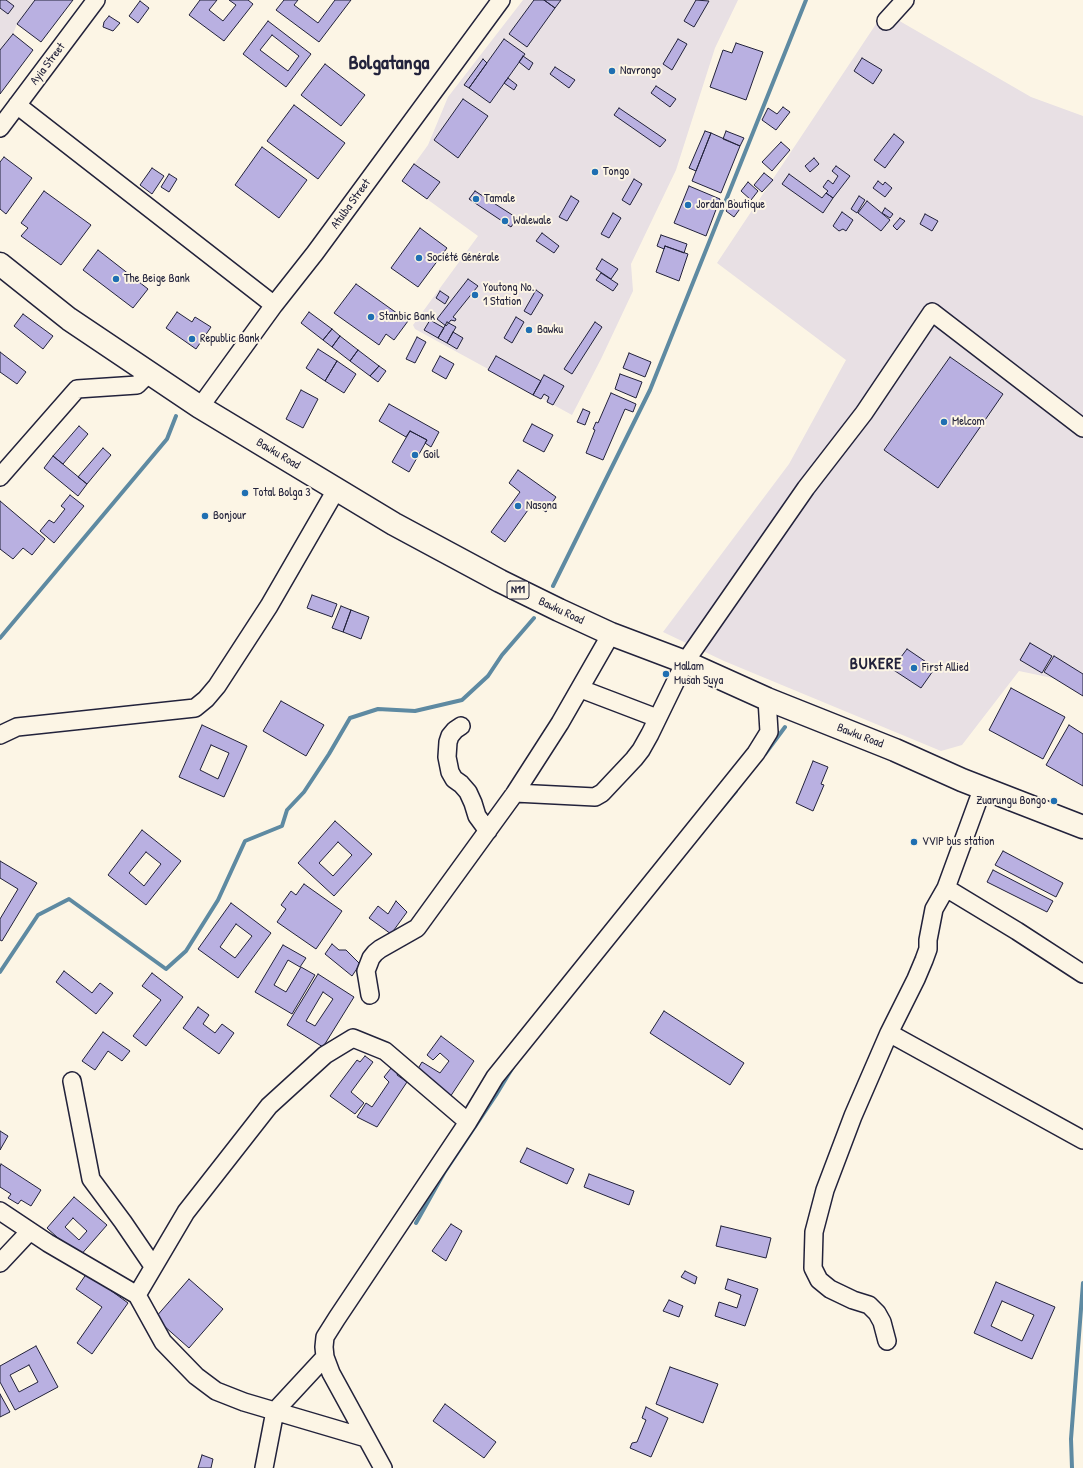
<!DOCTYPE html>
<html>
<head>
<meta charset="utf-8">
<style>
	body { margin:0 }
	canvas { display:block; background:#fcf5e5 }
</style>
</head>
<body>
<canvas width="1083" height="1468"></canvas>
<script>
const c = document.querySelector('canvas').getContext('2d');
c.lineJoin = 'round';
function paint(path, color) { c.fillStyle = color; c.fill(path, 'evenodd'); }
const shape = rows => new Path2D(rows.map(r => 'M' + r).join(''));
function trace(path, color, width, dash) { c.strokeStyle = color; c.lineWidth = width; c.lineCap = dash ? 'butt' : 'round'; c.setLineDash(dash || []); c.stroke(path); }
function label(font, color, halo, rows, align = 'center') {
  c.font = font + ' "Patrick Hand",sans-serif'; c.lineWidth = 4; c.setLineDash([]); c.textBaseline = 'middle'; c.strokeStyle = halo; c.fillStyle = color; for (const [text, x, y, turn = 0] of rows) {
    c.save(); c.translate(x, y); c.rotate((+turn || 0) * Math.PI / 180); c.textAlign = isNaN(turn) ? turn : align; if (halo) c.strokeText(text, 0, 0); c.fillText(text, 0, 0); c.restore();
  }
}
paint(shape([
	[0,0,35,0,17,24,13,34,0,50],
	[523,0,738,0,715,48,676,170,631,264,633,291,601,359,572,415,415,329,413,325,478,236,402,181,428,145,448,97],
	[884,12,1031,97,1083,116,1083,693,1062,680,1019,671,962,745,941,751,724,661,663,632,789,464,846,360,717,263]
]), '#e8e0e4');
trace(shape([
	[553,586,650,390,806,0],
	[0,638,167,439,176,416],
	[765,754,785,727],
	[720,810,736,791],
	[0,972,38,915,69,899,166,969,186,951,218,900,245,841,282,826,287,810,304,792,329,754,350,718,378,709,415,711,462,700,488,676,502,655,534,618],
	[416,1223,444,1173,496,1095,513,1067],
	[1072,1468,1071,1439,1083,1283]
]), '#5e8aa2', 4);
const building = shape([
	[0,0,6,0,14,6,8,14,0,8,0,0],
	[35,0,73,0,41,42,17,24,35,0],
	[200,0,217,0,209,10,223,21,236,5,229,0,248,0,253,4,224,41,189,15,200,0],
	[284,0,298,0,294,5,318,23,335,0,351,0,319,42,276,10,284,0],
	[534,0,544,0,555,8,527,47,509,34,534,0],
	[544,0,561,0,555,8,544,0],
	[696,0,709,1,694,27,684,21,696,0],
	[140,1,149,8,138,23,129,16,140,1],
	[109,16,120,23,113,31,103,27,104,22,109,16],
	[268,21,311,54,286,87,243,54,268,21],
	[272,35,299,56,288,71,260,50,272,35],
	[13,34,33,50,0,94,0,50,13,34],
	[504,39,525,54,490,103,469,88,504,39],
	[678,39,687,44,672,70,663,64,678,39],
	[736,43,763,52,746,100,710,87,723,50,732,53,736,43],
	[523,56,533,63,529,70,519,62,523,56],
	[862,58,882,70,873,84,854,71,862,58],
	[483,59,487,63,469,88,464,85,483,59],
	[325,64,365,95,341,126,301,95,325,64],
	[555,67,575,80,569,88,550,74,555,67],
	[508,78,517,85,514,90,504,83,508,78],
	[656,86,676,99,670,107,651,93,656,86],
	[463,99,488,116,458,158,434,140,463,99],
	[294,105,345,143,318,179,267,141,294,105],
	[783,107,790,112,776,130,762,120,768,108,777,114,783,107],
	[619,108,666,140,660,147,614,115,619,108],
	[705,131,711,133,696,171,689,168,705,131],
	[726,131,744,138,740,146,723,139,726,131],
	[711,133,740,146,721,193,692,181,711,133],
	[894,134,904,142,885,168,874,160,894,134],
	[781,142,790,150,772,171,762,162,781,142],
	[262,147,307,180,279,218,235,185,262,147],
	[4,157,32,178,6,214,0,209,0,162,4,157],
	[814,158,819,164,810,172,805,166,814,158],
	[414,164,440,182,427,199,402,181,414,164],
	[836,166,850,176,833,198,826,193,828,191,823,187,828,180,833,184,838,176,832,171,836,166],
	[152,168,164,176,152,194,140,185,152,168],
	[764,173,773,180,762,192,754,185,764,173],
	[169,174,177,179,169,192,161,187,169,174],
	[789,174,822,198,826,193,833,198,823,213,782,184,789,174],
	[634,179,642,184,630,205,622,200,634,179],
	[878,181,883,185,885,182,892,188,885,197,873,188,878,181],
	[748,182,758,191,751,200,741,191,748,182],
	[689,186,720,199,706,236,674,223,689,186],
	[44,191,91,225,61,265,21,236,28,228,21,223,44,191],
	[475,191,517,218,511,227,469,199,475,191],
	[571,196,579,201,567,221,559,217,571,196],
	[859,196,865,200,857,213,851,209,859,196],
	[734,200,742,206,734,217,726,211,734,200],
	[867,201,890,220,881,231,858,213,867,201],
	[885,208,893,214,890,218,882,213,885,208],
	[842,212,853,220,846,231,843,229,839,231,833,226,842,212],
	[613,213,621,218,609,238,601,234,613,213],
	[925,214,938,221,932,231,920,224,925,214],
	[900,218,905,221,897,230,893,226,900,218],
	[420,228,447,248,418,287,391,268,420,228],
	[542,233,559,246,554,253,536,241,542,233],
	[661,235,687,244,684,253,665,246,664,249,657,246,661,235],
	[665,246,688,254,679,281,656,272,665,246],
	[98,250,148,289,133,308,83,270,98,250],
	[602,259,618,269,611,279,596,269,602,259],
	[601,273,618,284,613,291,596,280,601,273],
	[468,279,478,286,453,317,456,319,455,321,451,320,446,326,437,319,468,279],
	[356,284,408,321,394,340,386,334,379,345,334,313,356,284],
	[536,290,543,295,531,315,524,311,536,290],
	[440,291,449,297,445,304,436,298,440,291],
	[177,312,192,322,195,317,211,327,196,349,166,328,177,312],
	[309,312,332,329,323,340,301,323,309,312],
	[23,314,53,336,43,349,14,326,23,314],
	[516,317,524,322,512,343,504,338,516,317],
	[430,320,444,328,438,338,424,330,430,320],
	[447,322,456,327,447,343,438,338,447,322],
	[595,322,602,327,572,374,564,369,595,322],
	[332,329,340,336,332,347,323,340,332,329],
	[453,332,463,338,457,349,447,343,453,332],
	[340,336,358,350,350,361,332,347,340,336],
	[417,337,426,342,415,363,406,359,417,337],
	[318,349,337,361,325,381,306,368,318,349],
	[358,350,379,366,370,376,350,361,358,350],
	[0,352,26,372,17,384,0,372,0,352],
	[629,353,651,362,645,377,623,368,629,353],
	[440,356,454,364,446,379,432,371,440,356],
	[496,356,541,381,533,395,488,370,496,356],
	[950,357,1003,394,938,488,884,450,950,357],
	[337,361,356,374,344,393,325,381,337,361],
	[379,366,386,371,378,382,370,376,379,366],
	[620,374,642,382,636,398,615,389,620,374],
	[544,375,564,386,553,405,547,402,549,397,544,394,541,399,533,395,544,375],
	[301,390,318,399,303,428,286,419,301,390],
	[611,393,636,404,633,412,625,409,603,460,586,453,595,430,593,429,596,422,598,423,611,393],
	[389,404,439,432,431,447,425,443,427,440,410,431,406,437,379,421,389,404],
	[583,409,590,412,585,425,577,422,583,409],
	[532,424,553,435,544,452,523,441,532,424],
	[79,426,88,434,63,464,53,456,79,426],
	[410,431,427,440,409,472,392,462,410,431],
	[103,448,111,455,87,484,78,477,103,448],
	[53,456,87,484,78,496,44,468,53,456],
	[518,470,556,497,546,512,533,503,505,542,491,532,520,492,509,483,518,470],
	[70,495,84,506,54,543,40,531,49,520,54,523,65,509,61,506,70,495],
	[0,501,45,539,32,555,23,548,13,559,0,549,0,501],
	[312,595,337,604,332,617,307,608,312,595],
	[341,606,351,610,343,632,332,628,341,606],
	[351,610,369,617,361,639,343,632,351,610],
	[1030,643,1052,656,1042,673,1020,660,1030,643],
	[907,649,935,668,921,688,892,669,907,649],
	[1054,656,1083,674,1083,696,1044,672,1054,656],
	[1011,688,1065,717,1043,759,989,730,1011,688],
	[281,701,324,725,306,756,263,731,281,701],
	[202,725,247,746,224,797,179,777,202,725],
	[211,745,229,753,218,779,200,770,211,745],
	[1069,725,1083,734,1083,786,1046,765,1069,725],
	[813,761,828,767,821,784,824,785,813,811,796,803,813,761],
	[335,821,372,854,334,896,298,863,335,821],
	[338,842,352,855,333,876,319,863,338,842],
	[142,830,181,861,146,905,108,875,142,830],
	[146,852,161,864,144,886,129,873,146,852],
	[1003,851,1063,883,1056,897,995,865,1003,851],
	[0,861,37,883,2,941,0,940,0,919,18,889,0,878,0,861],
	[993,870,1053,901,1047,912,987,882,993,870],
	[304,884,342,911,316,949,277,922,286,909,281,905,291,891,296,895,304,884],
	[396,901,407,912,391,934,369,918,378,906,388,914,396,901],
	[231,903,271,933,238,978,198,949,231,903],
	[236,924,252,936,235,958,220,947,236,924],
	[332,944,339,950,346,950,360,964,352,976,325,954,332,944],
	[283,945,306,958,300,967,288,960,274,985,286,992,301,967,315,975,292,1014,255,992,283,945],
	[64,971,92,993,100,983,113,993,96,1014,56,982,64,971],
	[152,973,183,997,146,1046,133,1036,161,1000,142,986,152,973],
	[318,974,354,997,323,1047,287,1025,318,974],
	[323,992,333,999,315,1026,306,1021,323,992],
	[198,1007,209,1015,203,1024,215,1033,222,1024,234,1033,219,1054,183,1028,198,1007],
	[664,1011,744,1063,730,1085,650,1033,664,1011],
	[103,1032,130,1051,122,1061,108,1051,95,1070,82,1061,103,1032],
	[441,1036,474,1061,448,1100,416,1072,422,1062,440,1073,449,1061,440,1053,433,1060,427,1055,441,1036],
	[365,1056,373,1062,351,1092,364,1103,355,1114,330,1096,357,1060,360,1062,365,1056],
	[392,1067,399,1071,397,1075,407,1082,377,1127,357,1117,366,1103,372,1107,389,1082,384,1077,392,1067],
	[0,1131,8,1136,0,1150,0,1131],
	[527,1148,574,1169,567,1184,520,1162,527,1148],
	[1,1164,41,1190,31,1206,21,1200,18,1204,8,1198,11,1194,0,1187,0,1167,1,1164],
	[589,1174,634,1191,629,1205,584,1187,589,1174],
	[74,1197,107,1225,79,1257,47,1228,74,1197],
	[73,1218,87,1231,79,1240,65,1227,73,1218],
	[451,1224,462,1231,446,1261,432,1251,451,1224],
	[721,1226,771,1238,766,1258,716,1246,721,1226],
	[685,1271,697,1277,695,1284,681,1277,685,1271],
	[87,1273,128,1303,92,1354,77,1343,102,1307,76,1289,87,1273],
	[189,1279,223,1309,189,1348,155,1318,189,1279],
	[728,1279,758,1289,745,1326,715,1316,719,1302,737,1308,741,1295,725,1289,728,1279],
	[996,1282,1055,1307,1032,1359,974,1333,996,1282],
	[1002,1301,1034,1315,1022,1341,991,1326,1002,1301],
	[669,1300,683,1306,679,1317,663,1311,669,1300],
	[36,1346,58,1387,15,1410,0,1382,0,1366,36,1346],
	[29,1365,38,1382,19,1392,10,1375,29,1365],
	[670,1367,718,1384,703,1423,656,1404,670,1367],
	[0,1394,10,1412,0,1417,0,1394],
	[445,1404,496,1442,484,1458,433,1421,445,1404],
	[646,1407,668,1418,651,1457,630,1448,632,1443,637,1442,646,1420,642,1418,646,1407],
	[202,1455,213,1459,211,1468,198,1468,202,1455]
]);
paint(building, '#b9b0e1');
trace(building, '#22223b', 1);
const minor = shape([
	[886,21,905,0],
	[17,105,274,305],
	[0,128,96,0],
	[200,407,274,305,315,253,501,0],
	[0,477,77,389,137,385,149,373],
	[581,689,657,718],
	[461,726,455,730,450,736,448,742,447,757,450,772,454,779,461,784,468,792,473,803,477,816,488,831],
	[0,735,17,727,195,708,206,699,217,686,269,606,336,490],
	[515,793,595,797,602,793,634,759,641,750,650,734,685,662,806,488,864,413,932,312,1083,428],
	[946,888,1017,931,1083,974],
	[370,995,366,971,371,958,375,953,380,949,417,928,515,793,560,723,611,634],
	[889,1033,1083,1140],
	[72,1081,91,1179,123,1222,153,1266],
	[0,1211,48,1243,137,1295,163,1342,196,1376,216,1391,244,1402,366,1438],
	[0,1263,30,1231],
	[137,1295,186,1212,269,1106,325,1055,353,1038,385,1051,468,1122],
	[887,1341,882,1322,877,1313,869,1305,853,1300,830,1289,819,1280,813,1268,814,1232,825,1190,853,1116,889,1033,916,979,924,960,928,949,928,940,934,909,946,888,983,787],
	[264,1468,275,1411,325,1357],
	[383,1468,331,1373,325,1357,324,1347,325,1337,337,1318,468,1122,495,1077,756,753,769,732,767,699]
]);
const highway = shape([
	[0,264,69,319,200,407,394,524,500,581,559,610,611,634,685,662,767,699,895,750,962,780,1083,827]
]);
trace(minor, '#22223b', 20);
trace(highway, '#22223b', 25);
trace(minor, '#fcf5e5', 17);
trace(highway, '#fcf5e5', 22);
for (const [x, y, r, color] of [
	[612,71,4,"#1f6fb2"],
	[595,172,4,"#1f6fb2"],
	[476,199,4,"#1f6fb2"],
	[688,205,4,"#1f6fb2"],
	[505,221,4,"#1f6fb2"],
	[419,258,4,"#1f6fb2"],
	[116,279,4,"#1f6fb2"],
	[475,295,4,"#1f6fb2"],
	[371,317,4,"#1f6fb2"],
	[529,330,4,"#1f6fb2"],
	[192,339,4,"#1f6fb2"],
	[944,422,4,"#1f6fb2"],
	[415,455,4,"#1f6fb2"],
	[245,493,4,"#1f6fb2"],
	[518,506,4,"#1f6fb2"],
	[205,516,4,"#1f6fb2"],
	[914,668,4,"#1f6fb2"],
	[666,674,4,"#1f6fb2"],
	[1054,801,4,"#1f6fb2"],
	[914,842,4,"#1f6fb2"]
]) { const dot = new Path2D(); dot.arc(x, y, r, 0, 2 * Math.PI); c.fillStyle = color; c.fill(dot); trace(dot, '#fcf5e5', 1.5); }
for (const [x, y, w] of [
	[518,590,22]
]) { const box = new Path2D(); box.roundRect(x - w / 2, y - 9, w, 18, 3); c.fillStyle = '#fcf5e5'; c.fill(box); trace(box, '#22223b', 1); }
label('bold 11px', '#22223b', null, [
	["N11",518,590]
]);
label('12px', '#22223b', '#fcf5e5', [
	["Ayia Street",48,64,-53],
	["Atulba Street",351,204,-54],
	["Bawku Road",278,454,31],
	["Bawku Road",561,611,25],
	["Bawku Road",860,736,21]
]);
label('12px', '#22223b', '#fcf5e5', [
	["Navrongo",620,71],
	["Tongo",603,172],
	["Tamale",484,199],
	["Jordan Boutique",696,205],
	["Walewale",513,221],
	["Société Générale",427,258],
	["The Beige Bank",124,279],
	["Youtong No.",483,288],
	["1 Station",483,302],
	["Stanbic Bank",379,317],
	["Bawku",537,330],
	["Republic Bank",200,339],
	["Melcom",952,422],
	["Goil",423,455],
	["Total Bolga 3",253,493],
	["Nasona",526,506],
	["Bonjour",213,516],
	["Mallam",674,667],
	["Musah Suya",674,681],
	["First Allied",922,668],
	["Zuarungu Bongo",1046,801,"right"],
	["VVIP bus station",922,842]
], 'left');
c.letterSpacing = '1px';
label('bold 16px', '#22223b', '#fcf5e5', [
	["BUKERE",876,665]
]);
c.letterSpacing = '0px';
label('bold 20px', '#22223b', '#fcf5e5', [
	["Bolgatanga",389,64]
]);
</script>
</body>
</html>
